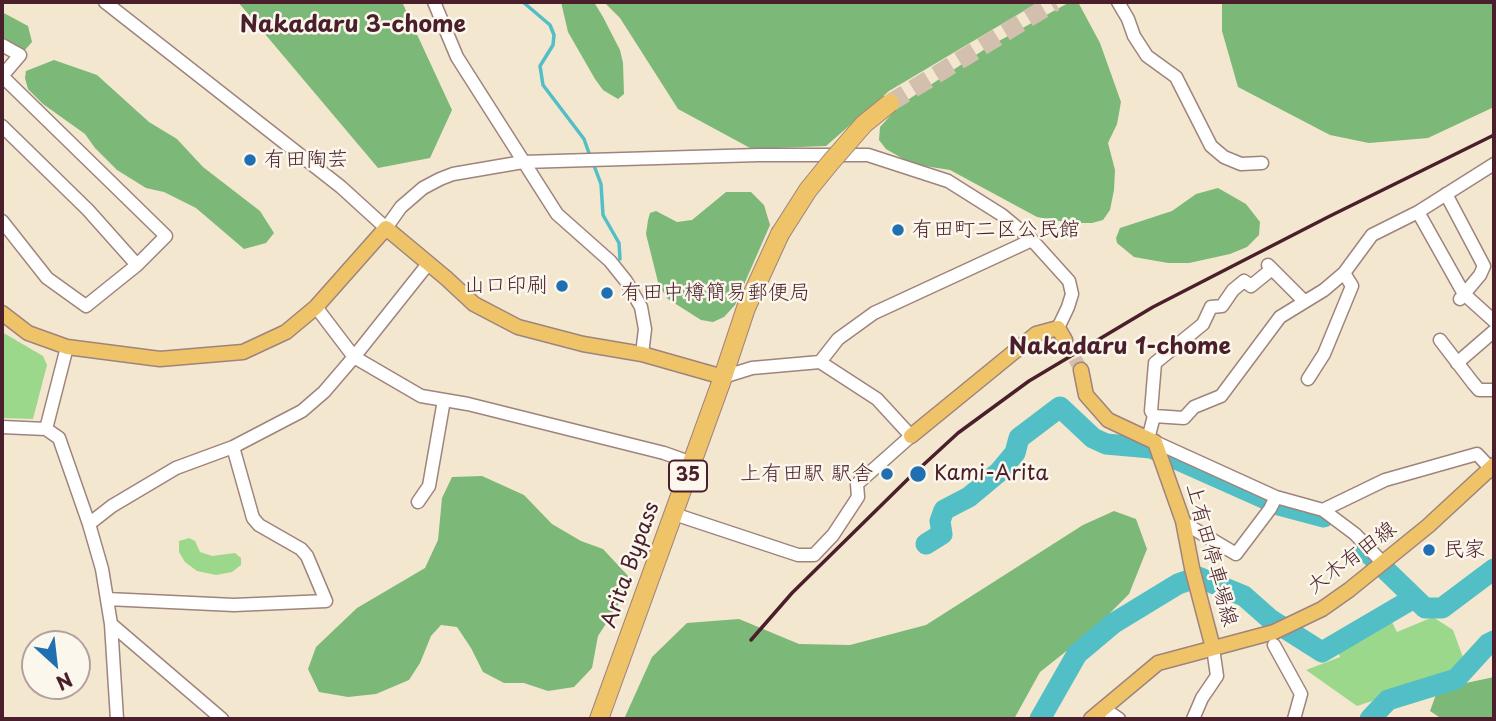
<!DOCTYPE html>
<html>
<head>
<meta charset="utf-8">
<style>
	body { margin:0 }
	#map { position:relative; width:1496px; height:721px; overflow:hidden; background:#f4e7cf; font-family:"Playpen Sans",sans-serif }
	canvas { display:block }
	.frame { position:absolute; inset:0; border:4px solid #4a1f2b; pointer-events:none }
	.north { position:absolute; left:21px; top:630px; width:70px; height:70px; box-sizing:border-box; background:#fbf7ec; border:2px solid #b4a19f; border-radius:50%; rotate:153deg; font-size:19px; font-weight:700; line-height:28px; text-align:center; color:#4a1f2b }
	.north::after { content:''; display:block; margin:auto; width:24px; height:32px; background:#1f6fb2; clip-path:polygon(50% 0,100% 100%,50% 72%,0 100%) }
</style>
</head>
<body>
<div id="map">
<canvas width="1496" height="721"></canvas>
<div class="frame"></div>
<div class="north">N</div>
</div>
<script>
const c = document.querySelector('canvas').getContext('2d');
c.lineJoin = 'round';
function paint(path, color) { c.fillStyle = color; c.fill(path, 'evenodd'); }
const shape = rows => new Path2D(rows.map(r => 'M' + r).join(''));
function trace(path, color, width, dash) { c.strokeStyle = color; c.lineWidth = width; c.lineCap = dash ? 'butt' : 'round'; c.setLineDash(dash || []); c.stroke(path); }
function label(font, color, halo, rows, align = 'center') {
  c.font = font + ' "Playpen Sans","Klee One",sans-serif'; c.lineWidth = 5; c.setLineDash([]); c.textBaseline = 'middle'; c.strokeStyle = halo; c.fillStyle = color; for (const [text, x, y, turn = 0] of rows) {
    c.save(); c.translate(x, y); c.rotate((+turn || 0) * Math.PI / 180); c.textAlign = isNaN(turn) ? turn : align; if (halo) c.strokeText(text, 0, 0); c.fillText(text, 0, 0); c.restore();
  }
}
paint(shape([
	[2,332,43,356,47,365,33,419,2,418],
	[189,538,195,541,200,552,212,556,235,553,241,558,241,565,232,572,216,575,197,571,185,562,179,552,179,541],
	[1433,617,1453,630,1464,660,1452,675,1357,706,1306,670,1340,657,1338,650,1392,622,1397,632]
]), '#9bd88c');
paint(shape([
	[238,2,402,2,452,110,430,158,378,168],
	[561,2,594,2,603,17,620,50,623,63,624,94,618,99,603,90,595,79,568,32],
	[604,2,1039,2,889,91,826,146,752,149,678,109,620,18],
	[1070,2,1078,2,1100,43,1121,102,1117,124,1108,143,1115,170,1114,190,1110,210,1103,220,1092,223,1070,223,1037,217,950,170,912,164,886,149,879,140,880,127,900,105,988,47],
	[1222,2,1494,2,1494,107,1428,138,1369,143,1330,135,1238,87,1222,31],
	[2,12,28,26,32,42,24,51,2,38],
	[54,60,97,75,149,122,177,139,203,167,260,211,274,233,266,243,244,249,196,208,164,192,146,188,117,170,95,148,85,134,43,104,28,89,25,78,26,71],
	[1218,188,1246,204,1260,222,1259,235,1247,247,1230,254,1189,263,1168,263,1134,257,1117,243,1116,238,1120,228,1172,211,1196,194],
	[726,192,751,192,764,205,770,225,735,305,724,317,713,322,701,320,668,299,659,286,646,234,648,220,650,213,656,211,677,222,692,220],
	[482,476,524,495,552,524,581,541,603,549,630,578,618,605,598,636,592,668,574,687,548,691,524,683,504,683,483,672,471,648,457,627,441,625,431,636,420,663,409,680,376,694,348,697,319,692,308,669,316,647,357,608,425,568,438,540,442,498,452,477],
	[1114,511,1136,519,1147,549,1129,594,1093,630,1040,672,1014,719,624,719,652,657,687,623,739,619,799,644,850,645,926,625,1083,525],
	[1494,677,1494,719,1454,719,1439,717,1430,711,1438,689]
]), '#7cb878');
trace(shape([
	[523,2,550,25,554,35,553,45,540,66,543,85,584,139,590,156],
	[593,163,601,184,603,215,619,243,620,259]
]), '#51bfc5', 3.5);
trace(shape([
	[926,544,942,534,940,521,944,510,969,497,999,472,1015,453,1019,438,1060,407,1093,438,1106,444,1151,448,1279,505,1324,517],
	[1365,550,1425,608,1442,608,1494,569],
	[1040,719,1077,654,1114,623,1178,584,1198,577,1244,596,1270,619,1322,652,1414,598],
	[1370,719,1388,700,1456,679,1488,644,1494,641]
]), '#51bfc5', 21);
trace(shape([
	[1065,340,1081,370]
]), '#d2bfae', 14, [14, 7]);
trace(shape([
	[890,103,1055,2]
]), '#d2bfae', 18, [18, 9]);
const minor = shape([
	[105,2,341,187,386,228,401,207,423,188,440,179,453,174,523,162,758,155,868,155,948,181,1002,215,1032,240],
	[434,2,457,57,557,214,610,261,626,281,641,307,645,329,642,354],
	[1118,2,1128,19,1134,36,1147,56,1176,77,1211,146,1224,157,1241,164,1262,163],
	[2,45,20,55,2,76,166,236,137,265],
	[2,126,88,210,137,265,86,306,47,278,2,221],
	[1446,194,1484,266,1480,275,1460,299],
	[1418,212,1464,294,1494,321],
	[1268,265,1304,301],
	[316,307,354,357,421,396,468,404,664,453,692,463],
	[1440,340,1473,383,1479,390,1494,390],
	[1457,363,1494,331],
	[723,377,752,368,820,362,838,339,874,313,1032,240,1069,281,1072,294,1068,307,1058,328],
	[1308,379,1324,354,1352,286,1344,273],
	[1154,416,1151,411,1155,363,1203,324,1211,307,1222,306,1233,290,1244,281,1251,286,1272,269],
	[2,427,46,429,59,438,89,524,112,506,176,468,233,447,302,411,324,392,354,357,428,264],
	[46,429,67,347],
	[1148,439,1154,416,1184,418,1194,407,1221,396,1280,317,1324,290,1344,273,1372,235,1418,212,1494,164],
	[1155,442,1276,497,1323,510,1355,534,1383,563],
	[418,502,429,486,444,400],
	[1323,510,1385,480,1477,454,1494,472],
	[674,514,798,555,814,555,833,535,858,497,857,484,911,436,877,399,820,362],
	[1184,523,1236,554,1270,509,1276,497],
	[89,524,102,569,111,624,117,719],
	[107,599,234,605,326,601,307,556,301,549,259,525,253,518,233,447],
	[111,624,222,719],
	[1274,645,1301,694,1294,719],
	[1103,708,1119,719],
	[1193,719,1202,698,1217,676,1213,648]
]);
const major = shape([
	[2,313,28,333,67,347,160,359,243,352,286,332,316,307,386,228,446,278,474,304,518,327,583,344,642,354,723,377],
	[1081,370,1086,395,1108,420,1155,442,1183,521,1192,568,1213,648],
	[911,436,1036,334,1058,328,1065,340],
	[1091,719,1158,663,1274,632,1322,609,1349,590,1428,526,1494,465]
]);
const highway = shape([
	[599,719,723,377,746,308,780,234]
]);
trace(minor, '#9f837d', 15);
trace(major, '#9f837d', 17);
trace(highway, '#9f837d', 20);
trace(minor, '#fff', 12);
trace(major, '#efc469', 14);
trace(highway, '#efc469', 18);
trace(shape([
	[751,640,792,593,909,478,958,433,1029,381,1153,307,1328,217,1494,135]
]), '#4a1f2b', 3.5);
const highwayBridge = shape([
	[780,234,808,190,830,163,864,124,890,103]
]);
trace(highwayBridge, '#9f837d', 20, []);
trace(highwayBridge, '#efc469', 18);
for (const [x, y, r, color] of [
	[250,160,7,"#1f6fb2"],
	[898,230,7,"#1f6fb2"],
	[562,286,7,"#1f6fb2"],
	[607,293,7,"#1f6fb2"],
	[887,474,7,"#1f6fb2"],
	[918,474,9,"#1f6fb2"],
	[1429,550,7,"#1f6fb2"]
]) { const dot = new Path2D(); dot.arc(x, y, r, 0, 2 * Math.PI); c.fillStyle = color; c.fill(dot); trace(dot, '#fbf7ec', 2.5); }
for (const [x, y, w] of [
	[688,476,38]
]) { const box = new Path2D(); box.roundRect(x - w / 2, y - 15.5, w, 31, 5); c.fillStyle = '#fbf7ec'; c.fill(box); trace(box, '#4a1f2b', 2); }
label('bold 19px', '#4a1f2b', null, [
	["35",688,476]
]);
label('21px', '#4a1f2b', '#fbf7ec', [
	["有田陶芸",264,160],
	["有田町二区公民館",912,230],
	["山口印刷",548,286,"right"],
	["有田中樽簡易郵便局",621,293],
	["上有田駅 駅舎",873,474,"right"],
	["Kami-Arita",934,474],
	["民家",1443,550]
], 'left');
label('21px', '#4a1f2b', '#fbf7ec', [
	["上有田停車場線",1211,555,75],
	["大木有田線",1352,558,-37],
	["Arita Bypass",631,565,-70]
]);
label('bold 23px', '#4a1f2b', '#fbf7ec', [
	["Nakadaru 3-chome",353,26],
	["Nakadaru 1-chome",1120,348]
]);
</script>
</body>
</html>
